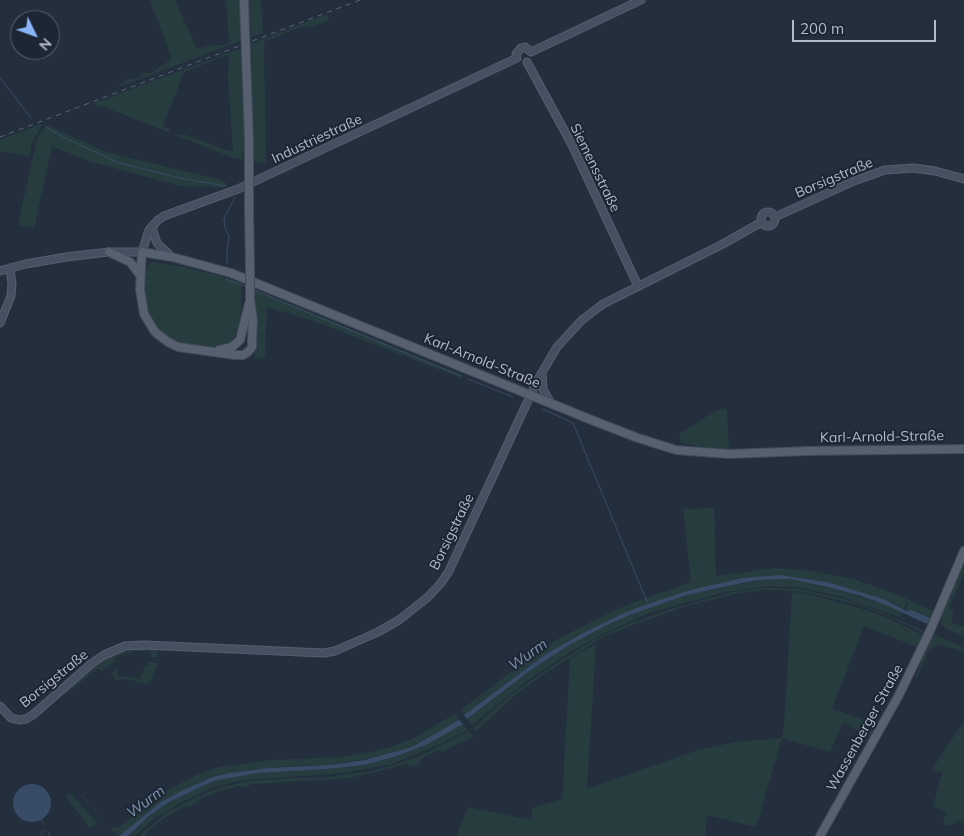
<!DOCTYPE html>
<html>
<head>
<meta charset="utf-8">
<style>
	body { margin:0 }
	#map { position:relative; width:964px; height:836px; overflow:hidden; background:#242f3e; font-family:Mulish,sans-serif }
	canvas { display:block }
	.north { position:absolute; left:10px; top:10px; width:50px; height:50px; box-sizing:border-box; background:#1d2633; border:1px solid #59626f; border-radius:50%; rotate:132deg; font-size:14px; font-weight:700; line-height:20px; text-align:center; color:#b4bcc9 }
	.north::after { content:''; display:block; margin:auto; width:18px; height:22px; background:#8ab4f8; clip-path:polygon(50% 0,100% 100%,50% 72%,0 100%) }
	.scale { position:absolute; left:792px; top:20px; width:144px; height:22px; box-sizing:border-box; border:2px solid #b4bcc9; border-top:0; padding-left:6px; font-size:15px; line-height:18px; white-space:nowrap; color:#b4bcc9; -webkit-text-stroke:4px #1d2633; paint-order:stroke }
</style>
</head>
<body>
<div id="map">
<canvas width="964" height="836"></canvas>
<div class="north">N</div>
<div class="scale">200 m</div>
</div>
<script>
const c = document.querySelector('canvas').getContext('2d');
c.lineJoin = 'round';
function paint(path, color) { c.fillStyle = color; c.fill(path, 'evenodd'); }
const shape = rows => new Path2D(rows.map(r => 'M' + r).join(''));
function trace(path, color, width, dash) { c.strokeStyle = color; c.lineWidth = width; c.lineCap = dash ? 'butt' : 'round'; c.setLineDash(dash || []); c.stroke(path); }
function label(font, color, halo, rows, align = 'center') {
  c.font = font + ' Mulish,sans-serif'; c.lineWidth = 4; c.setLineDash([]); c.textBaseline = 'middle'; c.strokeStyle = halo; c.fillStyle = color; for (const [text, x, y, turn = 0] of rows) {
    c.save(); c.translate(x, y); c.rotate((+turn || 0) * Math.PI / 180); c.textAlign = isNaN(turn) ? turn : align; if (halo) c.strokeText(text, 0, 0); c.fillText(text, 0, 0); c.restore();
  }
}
paint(shape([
	[150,0,175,0,197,49,211,45,222,45,229,43,226,0,240,0,240,41,119,87,119,85,127,79,138,78,144,73,151,73,172,59],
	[248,0,261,0,263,33,251,37],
	[327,14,329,19,315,26,303,26,264,42,266,160,265,163,254,162,251,44],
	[241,48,244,143,243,159,234,158,99,105,98,107,92,104],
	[227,55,229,56,228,78,233,151,229,151,183,134,178,135,171,133,170,129,163,126,184,72],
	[40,124,42,125,32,142,30,156,0,152,0,140],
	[47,125,106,152,221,180,226,183,228,187,180,186,89,161,52,146,34,228,20,225,18,224,19,219,36,144,38,136],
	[150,262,180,266,217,275,242,283,241,313,237,331,233,341,230,344,218,347,188,345,174,341,157,330,146,313,144,289,146,270],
	[254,289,462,375,461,378,314,321,267,307,265,357,254,359],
	[727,408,729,449,716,449,681,443,679,434,717,410],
	[714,508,716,576,773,568,812,571,854,579,895,594,933,611,930,618,911,610,905,610,908,603,907,602,903,610,827,582,804,578,766,576,716,584,690,590,639,607,583,633,546,654,464,715,461,710,539,651,560,638,619,608,691,582,683,509],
	[964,561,964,573,949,608,953,612,952,623,964,627,964,636,948,630,940,623,945,606],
	[790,579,832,588,886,605,903,612,900,617,843,597,797,587,769,586,721,593,649,613,601,635,567,654,524,683,472,725,467,719,532,669,568,646,605,626,632,614,687,595,759,580],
	[762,588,800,589,840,598,877,610,924,631,923,633,888,616,862,606,814,594,785,590,764,590,735,594,687,606,641,622,603,637,538,678,513,697,475,732,473,728,514,692,549,668,590,642,625,625,667,610,732,592],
	[792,592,816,596,869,611,888,618,922,635,917,647,864,626,832,709,877,724,870,737,843,723,830,752,782,738,756,827,707,815,705,836,456,836,468,807,531,820,532,808,562,799,570,659,596,644,587,789,695,751,735,742,782,738,784,726],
	[934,634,964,648,964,652,938,644,929,650,917,678,915,678,924,654],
	[140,649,156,650,158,656,157,657,151,657,151,651,135,651,114,657,116,661,101,671,98,668,68,693,66,691,102,661,114,654],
	[147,661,158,663,151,679,147,684,125,679,116,680,111,674,117,669,118,677,129,677,140,679,145,666,148,667,149,664,146,662],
	[455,714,459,720,412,747,382,756,331,765,292,766,246,770,213,777,181,791,161,802,119,836,109,827,81,795,82,794,109,827,118,828,161,794,194,776,219,767,272,760,337,757,367,753,391,747,412,739],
	[964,721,964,822,959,820,954,824,945,826,943,819,947,813,933,806,942,773,932,769],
	[463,724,468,730,438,745,392,764,335,774,244,780,214,787,180,803,151,821,135,836,129,836,149,816,167,803,213,781,258,773,327,769,364,765,397,756,428,744],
	[469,731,473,737,444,751,440,750,421,759,419,764,415,766,410,766,408,764,350,778,255,784,251,784,246,788,240,786,217,792,200,799,195,804,188,807,185,806,161,820,148,831,146,836,138,836,169,811,199,796,222,787,251,781,292,778,321,778,371,771,393,765,420,756],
	[70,793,98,824,89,828,81,816,67,799,67,796]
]), '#263c3f');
paint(shape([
	[780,575,827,582,883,599,906,611,911,610,930,618,927,624,886,605,861,596,832,588,790,579,759,580,742,583,687,595,632,614,605,626,568,646,532,669,467,719,464,715,546,654,583,633,622,614,639,607,690,590,743,578],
	[459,720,463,724,428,744,397,756,364,765,327,769,258,773,213,781,167,803,149,816,128,836,119,836,161,802,181,791,213,777,230,773,267,768,331,765,365,760,412,747],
	'13 803a19 19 0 1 1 38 0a19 19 0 1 1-38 0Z'
]), '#394c67');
trace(shape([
	[0,78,31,118],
	[46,127,63,137,119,163,180,178,225,186],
	[227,264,227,250,229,236,225,228,224,219,235,197],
	[227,278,227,280,248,287],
	[254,290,461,376],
	[468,379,513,397],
	[543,409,573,423,648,604],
	[41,820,44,824],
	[48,832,50,836],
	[41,834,44,831]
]), '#394c67', 1);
const secondary = shape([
	[531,52,641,0],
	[517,58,516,54,521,48,525,47,531,52],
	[527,62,571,143,638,286],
	'761 219a7 7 0 1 1 14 0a7 7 0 1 1-14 0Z',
	[775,217,854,181,885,170,914,168,935,171,964,179],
	[153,225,153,231,157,243,172,257],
	[0,271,26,264,66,257,109,252,142,252,149,230,158,220,164,216,238,189,517,58],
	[0,323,11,296,12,284,10,268],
	[542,372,543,389,550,402],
	[0,706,11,718,20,720,26,719,34,714,92,663,104,655,125,646,144,645,324,653,335,651,378,632,399,620,428,597,441,583,449,571,537,381,557,347,582,320,603,304,721,245,762,222]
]);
const primary = shape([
	[244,0,245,30],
	[246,55,249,143],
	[249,209,250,267],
	[109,252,130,262,140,275],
	[250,299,253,321,252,339,252,347,248,352,243,355,235,355,178,347,168,342,155,332,144,314,140,289,142,252,172,257,231,273,594,421,638,438,676,450,729,454,807,451,964,449],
	[219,350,232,347,240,340,249,304],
	[820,836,899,695,930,631,964,551]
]);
trace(secondary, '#565f6c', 9);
trace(primary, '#414a57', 10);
trace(secondary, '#465061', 7);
trace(primary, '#56606e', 8);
trace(shape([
	[0,137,360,0]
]), '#5a6575', 1, [5, 5]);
const primaryBridge = shape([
	[245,30,246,55],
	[249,143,249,209],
	[250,299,250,267]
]);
trace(primaryBridge, '#414a57', 10, []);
trace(primaryBridge, '#56606e', 8);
label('14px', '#b4bcc9', '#1d2633', [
	["Industriestraße",317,139,-25],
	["Siemensstraße",595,168,64],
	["Borsigstraße",834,178,-23],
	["Karl-Arnold-Straße",482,361,22],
	["Karl-Arnold-Straße",882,437,-1],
	["Borsigstraße",452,532,-64],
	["Borsigstraße",54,679,-39],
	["Wassenberger Straße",865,728,-61]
]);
label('italic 15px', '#7c92b1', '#1d2633', [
	["Wurm",528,655,-35],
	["Wurm",146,802,-37]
]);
</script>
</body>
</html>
